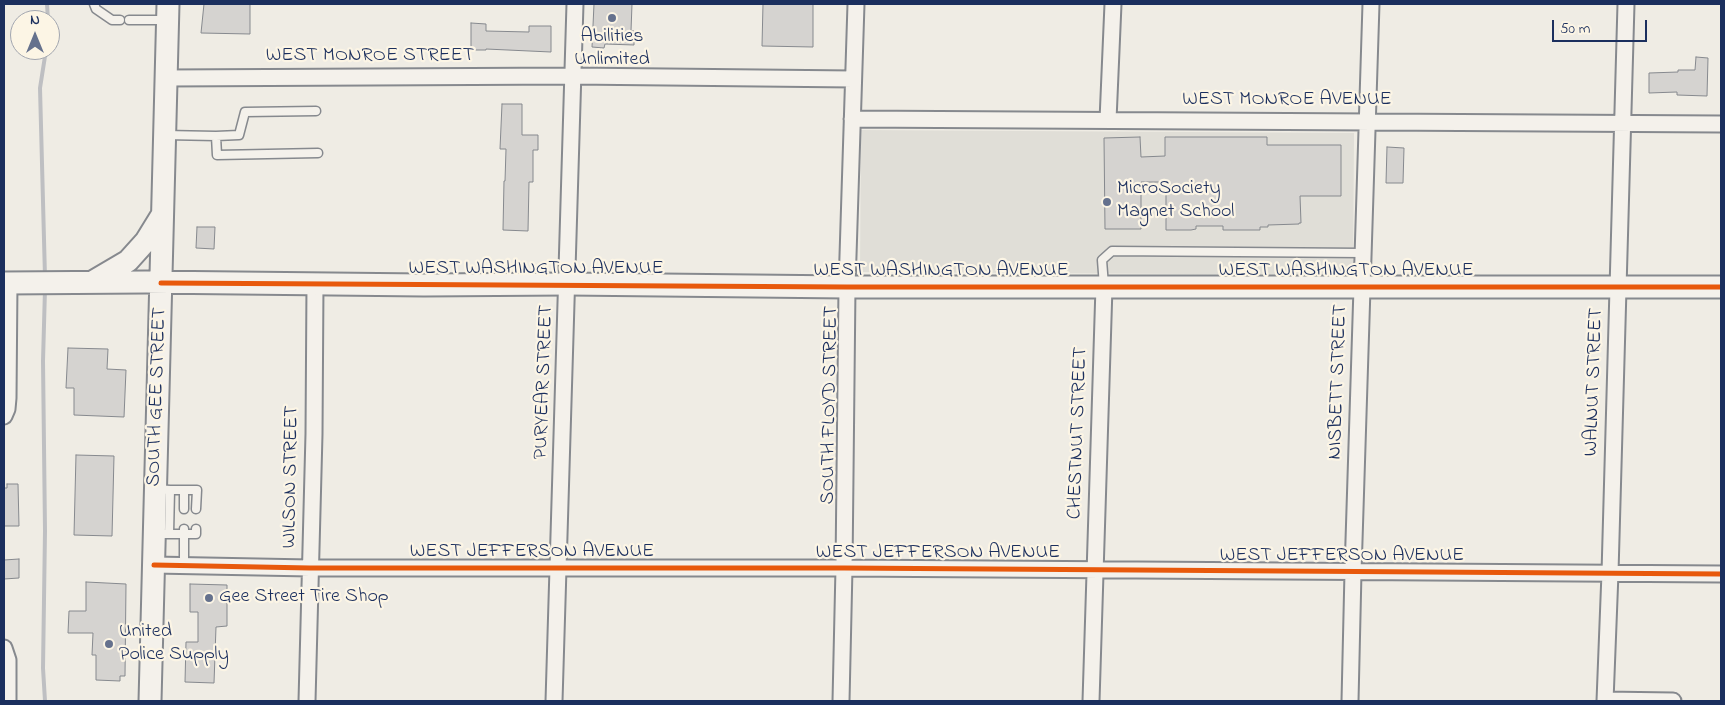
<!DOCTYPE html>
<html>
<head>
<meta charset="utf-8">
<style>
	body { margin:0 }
	#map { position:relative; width:1725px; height:705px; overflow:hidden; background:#efece4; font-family:"Indie Flower",sans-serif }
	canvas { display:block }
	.frame { position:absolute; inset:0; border:5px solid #1b2f5e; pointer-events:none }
	.north { position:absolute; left:10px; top:10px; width:50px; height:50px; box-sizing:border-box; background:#fcf5e5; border:1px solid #a2a6af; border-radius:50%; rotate:0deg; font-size:14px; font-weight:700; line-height:20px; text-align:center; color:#1b2f5e }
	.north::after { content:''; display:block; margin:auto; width:18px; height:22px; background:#65718d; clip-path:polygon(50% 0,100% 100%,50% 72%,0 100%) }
	.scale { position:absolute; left:1552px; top:20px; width:95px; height:22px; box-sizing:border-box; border:2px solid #1b2f5e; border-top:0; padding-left:6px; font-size:15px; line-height:18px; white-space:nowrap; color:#1b2f5e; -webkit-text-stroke:4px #fcf5e5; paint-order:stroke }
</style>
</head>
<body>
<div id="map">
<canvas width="1725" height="705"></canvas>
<div class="frame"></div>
<div class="north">N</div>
<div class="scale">50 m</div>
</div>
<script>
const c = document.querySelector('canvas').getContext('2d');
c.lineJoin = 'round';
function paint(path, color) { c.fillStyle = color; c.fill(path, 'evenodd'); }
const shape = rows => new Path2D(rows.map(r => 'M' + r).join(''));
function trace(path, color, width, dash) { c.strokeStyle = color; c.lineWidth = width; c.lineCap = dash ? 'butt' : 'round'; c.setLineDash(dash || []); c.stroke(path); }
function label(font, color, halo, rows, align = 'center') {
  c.font = font + ' "Indie Flower",sans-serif'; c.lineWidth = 4.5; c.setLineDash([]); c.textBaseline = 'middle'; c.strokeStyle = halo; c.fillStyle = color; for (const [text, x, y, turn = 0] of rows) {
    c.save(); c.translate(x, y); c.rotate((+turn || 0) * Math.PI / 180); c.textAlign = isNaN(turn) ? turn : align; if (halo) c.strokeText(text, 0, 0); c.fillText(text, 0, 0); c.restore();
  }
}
paint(shape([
	[861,130,1354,133,1353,275,860,272]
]), '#e0ded7');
trace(shape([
	[47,4,48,20],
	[45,277,40,88,46,50],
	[45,289,43,361,45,531,43,668,45,701]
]), '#bebfc2', 4);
const building = shape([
	[204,4,250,4,250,34,201,33,204,4],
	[594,4,632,4,631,31,634,31,634,45,605,44,604,48,592,47,594,4],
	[763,4,813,4,813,47,762,46,763,4],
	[471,23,486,24,486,31,529,32,529,26,551,26,551,52,486,49,486,50,471,50,471,23],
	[1696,57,1708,58,1707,96,1677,95,1677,92,1649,93,1649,73,1678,72,1678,70,1695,70,1696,57],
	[502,104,522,104,522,135,538,135,538,150,533,150,533,182,529,182,528,231,503,230,504,181,505,181,506,149,500,149,502,104],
	[1140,137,1141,157,1165,156,1165,137,1267,137,1267,145,1341,145,1341,196,1300,196,1301,223,1299,223,1299,224,1268,225,1268,227,1260,227,1260,230,1223,230,1223,226,1196,226,1196,229,1191,230,1166,230,1166,182,1141,182,1141,229,1105,229,1104,138,1140,137],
	[1387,147,1404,148,1403,183,1386,183,1387,147],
	[197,227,215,227,214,249,196,248,197,227],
	[68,348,108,349,107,369,126,370,124,417,74,415,74,388,66,388,68,348],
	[76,455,114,456,112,536,74,535,76,455],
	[7,484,18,484,19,526,4,526,4,488,7,488,7,484],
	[19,559,19,578,4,579,4,560,19,559],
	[86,582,126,584,125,676,120,676,120,681,96,680,96,655,92,655,93,633,68,633,69,611,86,611,86,582],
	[190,584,227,585,227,626,216,627,214,683,185,682,186,642,198,642,198,612,190,612,190,584]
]);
paint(building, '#d5d3d0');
trace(building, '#86898e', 1);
const lane = shape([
	[94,4,96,9,112,20,120,20],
	[129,20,167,20],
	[165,135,216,136,217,155,318,153],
	[216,136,239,135,245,112,316,111],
	[1104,286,1102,260,1112,251,1363,253],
	[156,489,170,490,169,534],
	[170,490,197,490,196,509],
	[184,490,184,509],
	[184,529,184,534,196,534,196,529],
	[155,534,184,534,184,565]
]);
const street = shape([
	[167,78,573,76,853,79],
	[852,119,1721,124],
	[1108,120,1113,4],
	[4,416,7,409,8,398,9,283],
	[154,565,310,568,844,568,1721,574],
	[4,648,8,660,8,701],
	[1605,700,1673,701],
	[307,701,314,434,315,284],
	[554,701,575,4],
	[841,701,844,568,847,287,856,4],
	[1091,701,1104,287],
	[1350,701,1353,572,1371,4],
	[1605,701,1610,573,1626,4]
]);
const secondary = shape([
	[94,281,128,261,146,241,162,215],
	[4,283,146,282,424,285,568,284,847,287,1721,287],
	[150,701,168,4]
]);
trace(lane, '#86898e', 11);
trace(street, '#86898e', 19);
trace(secondary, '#86898e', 25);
trace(lane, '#f4f1eb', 8);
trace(street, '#f4f1eb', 15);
trace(secondary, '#f4f1eb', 21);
trace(shape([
	[161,283,847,287,1721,287],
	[154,565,310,568,844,568,1721,574]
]), '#e8590c', 5);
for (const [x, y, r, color] of [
	[612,18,5,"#65718d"],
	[1107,202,5,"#65718d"],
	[209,598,5,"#65718d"],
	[109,644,5,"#65718d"]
]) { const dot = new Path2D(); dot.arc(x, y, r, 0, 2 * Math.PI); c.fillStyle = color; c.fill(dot); trace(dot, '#fcf5e5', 2); }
label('20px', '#1b2f5e', '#fcf5e5', [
	["Abilities",612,38,"center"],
	["Unlimited",612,61,"center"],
	["MicroSociety",1117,190],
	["Magnet School",1117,213],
	["Gee Street Tire Shop",219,598],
	["United",119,633],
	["Police Supply",119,656]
], 'left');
label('20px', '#1b2f5e', '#fcf5e5', [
	["WEST MONROE STREET",370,57],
	["WEST MONROE AVENUE",1287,101],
	["WEST WASHINGTON AVENUE",536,270],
	["WEST WASHINGTON AVENUE",941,272],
	["WEST WASHINGTON AVENUE",1346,272],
	["PURYEAR STREET",545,382,-88],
	["NISBETT STREET",1339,382,-88],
	["WALNUT STREET",1595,382,-88],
	["SOUTH GEE STREET",158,397,-88],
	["SOUTH FLOYD STREET",831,405,-89],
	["CHESTNUT STREET",1079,433,-88],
	["WILSON STREET",292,477,-89],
	["WEST JEFFERSON AVENUE",532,553],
	["WEST JEFFERSON AVENUE",938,554],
	["WEST JEFFERSON AVENUE",1342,557]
]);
</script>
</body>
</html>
